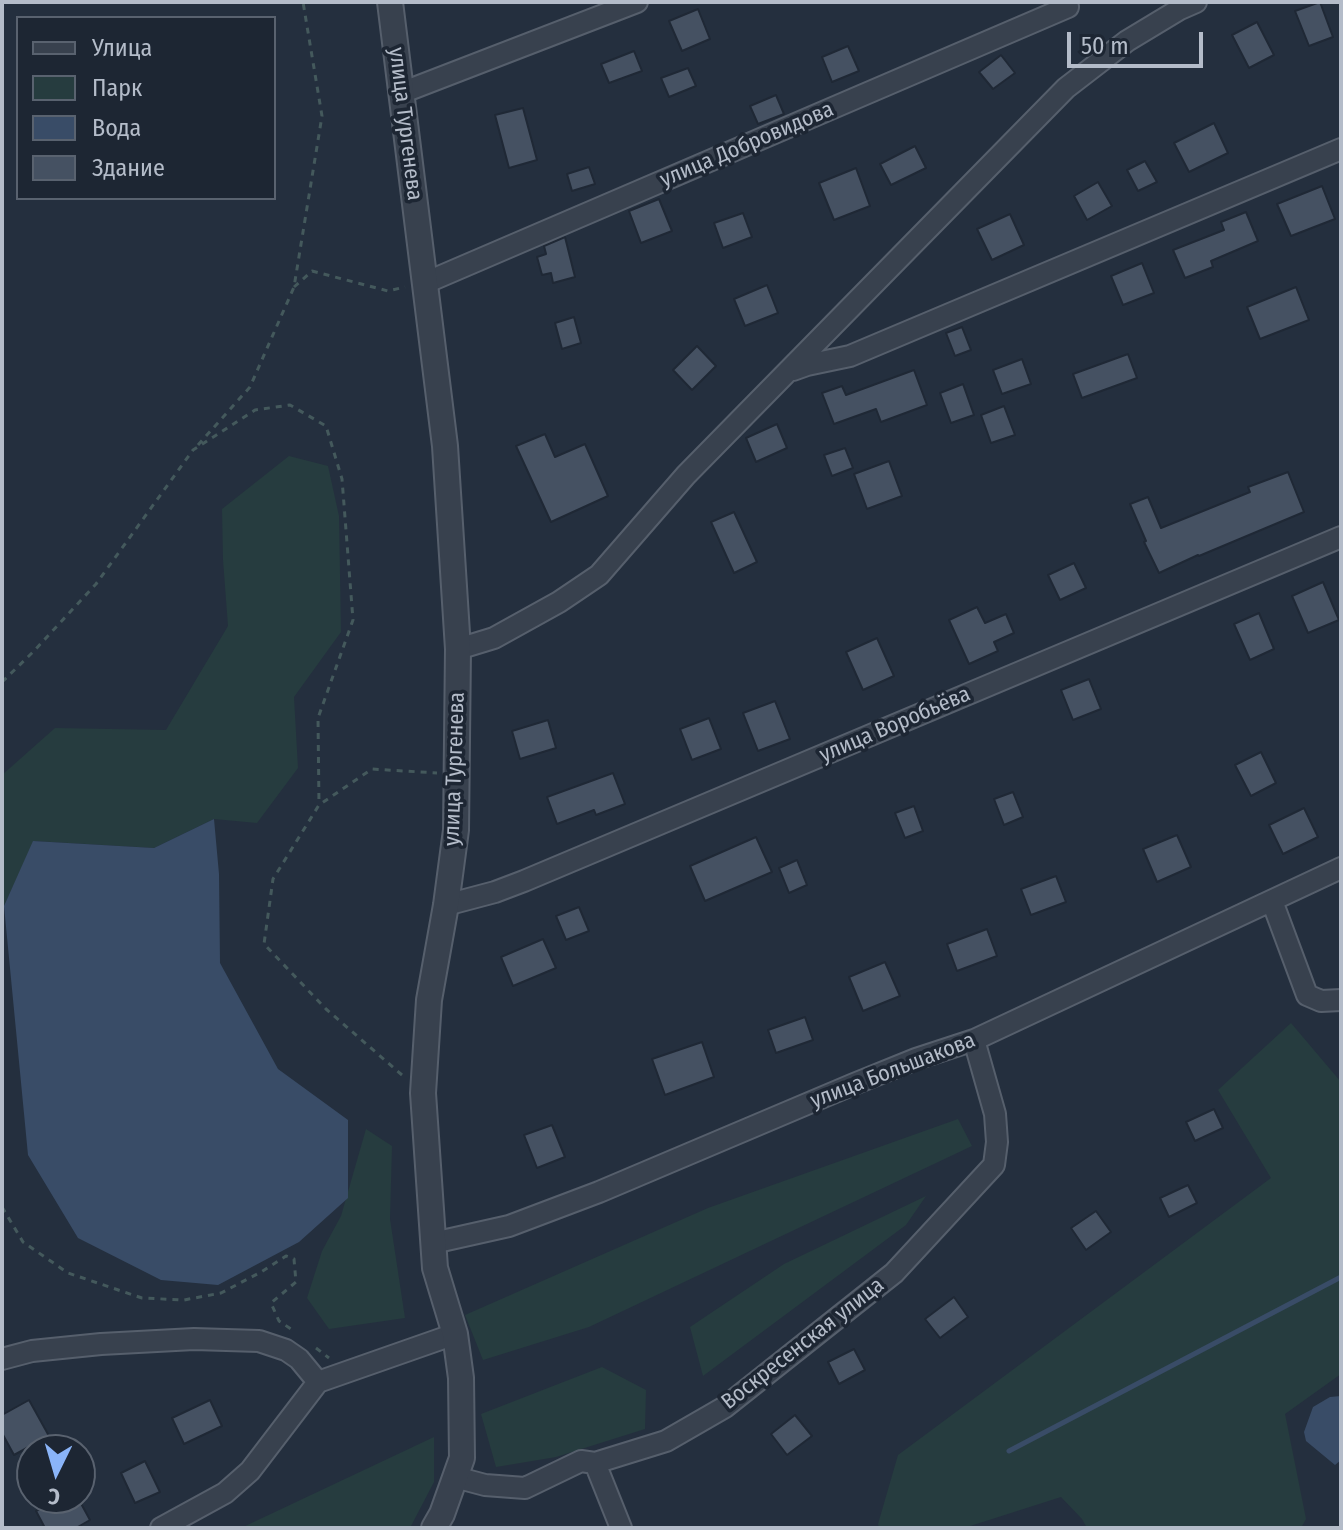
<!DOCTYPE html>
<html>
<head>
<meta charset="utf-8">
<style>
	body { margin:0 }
	#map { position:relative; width:1343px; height:1530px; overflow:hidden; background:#242f3e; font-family:"Fira Sans Condensed",sans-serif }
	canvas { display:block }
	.frame { position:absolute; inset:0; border:4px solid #b4bcc9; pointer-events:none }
	.legend { position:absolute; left:16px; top:16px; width:260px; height:184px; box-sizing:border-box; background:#1d2633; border:2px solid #59626f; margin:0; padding:10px 14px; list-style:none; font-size:24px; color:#b4bcc9 }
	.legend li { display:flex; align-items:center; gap:16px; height:40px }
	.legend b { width:40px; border:2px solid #59626f }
	.north { position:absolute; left:16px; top:1434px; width:80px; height:80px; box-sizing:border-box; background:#1d2633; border:2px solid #59626f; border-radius:50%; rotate:185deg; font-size:22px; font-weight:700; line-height:32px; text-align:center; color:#b4bcc9 }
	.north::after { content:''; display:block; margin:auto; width:28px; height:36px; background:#8ab4f8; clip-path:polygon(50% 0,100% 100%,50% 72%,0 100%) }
	.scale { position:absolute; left:1067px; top:32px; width:136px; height:36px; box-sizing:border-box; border:4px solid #b4bcc9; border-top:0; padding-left:10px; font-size:24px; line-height:28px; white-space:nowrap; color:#b4bcc9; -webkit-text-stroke:6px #1d2633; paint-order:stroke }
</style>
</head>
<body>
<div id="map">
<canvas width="1343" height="1530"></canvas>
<div class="frame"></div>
<ul class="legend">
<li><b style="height:10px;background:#38414e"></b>Улица</li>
<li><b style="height:22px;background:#263c3f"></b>Парк</li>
<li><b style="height:22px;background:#394c67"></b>Вода</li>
<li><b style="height:22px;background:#455162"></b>Здание</li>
</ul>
<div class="north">С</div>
<div class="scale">50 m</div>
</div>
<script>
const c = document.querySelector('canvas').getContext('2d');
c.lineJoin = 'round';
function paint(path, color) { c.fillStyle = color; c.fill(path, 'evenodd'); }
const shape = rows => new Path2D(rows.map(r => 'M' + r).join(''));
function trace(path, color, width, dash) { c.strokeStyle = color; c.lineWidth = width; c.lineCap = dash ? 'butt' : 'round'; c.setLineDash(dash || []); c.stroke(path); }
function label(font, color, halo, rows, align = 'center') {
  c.font = font + ' "Fira Sans Condensed",sans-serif'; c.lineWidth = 7; c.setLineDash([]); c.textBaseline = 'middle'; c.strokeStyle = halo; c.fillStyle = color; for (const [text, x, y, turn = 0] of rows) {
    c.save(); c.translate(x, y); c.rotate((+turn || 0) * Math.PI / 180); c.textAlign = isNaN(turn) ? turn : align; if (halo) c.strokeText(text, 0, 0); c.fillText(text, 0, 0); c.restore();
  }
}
paint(shape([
	[289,456,328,466,339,516,341,632,294,697,298,768,257,823,214,819,154,848,34,841,4,906,2,903,2,775,55,728,166,730,228,626,223,560,222,509],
	[1291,1023,1341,1082,1341,1374,1285,1414,1306,1519,1301,1528,1087,1528,1082,1519,1061,1497,964,1528,879,1528,878,1524,898,1455,1271,1178,1218,1090],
	[958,1119,972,1146,589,1327,483,1360,465,1315,708,1208],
	[366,1129,392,1146,390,1219,405,1318,329,1329,307,1298,322,1251,341,1216],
	[926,1196,906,1225,703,1376,690,1327,784,1264],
	[602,1367,646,1390,645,1429,556,1457,496,1467,481,1414],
	[434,1437,434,1482,410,1528,241,1528]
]), '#263c3f');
paint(shape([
	[214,819,219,874,220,963,278,1069,348,1120,348,1198,299,1242,218,1285,161,1280,78,1238,28,1155,4,906,33,841,154,848],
	[1341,1396,1341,1460,1335,1465,1306,1441,1304,1432,1313,1407,1330,1397]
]), '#394c67');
trace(shape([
	[1009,1451,1341,1277]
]), '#394c67', 5);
const building = shape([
	[1320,2,1333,37,1309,46,1295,11,1320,2],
	[698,9,710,39,682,51,669,21,698,9],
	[1257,22,1274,55,1249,68,1232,35,1257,22],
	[848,46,859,71,832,82,822,57,848,46],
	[634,51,642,71,609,83,601,64,634,51],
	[1001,55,1015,73,993,89,979,72,1001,55],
	[688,68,696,86,669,97,661,78,688,68],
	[776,95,784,114,758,124,750,106,776,95],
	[523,108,537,160,509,168,495,115,523,108],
	[1214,123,1228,153,1189,172,1174,143,1214,123],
	[915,146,926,168,891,185,880,164,915,146],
	[1145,161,1157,182,1138,191,1127,170,1145,161],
	[589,167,595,184,572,191,567,174,589,167],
	[856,168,870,206,834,220,819,183,856,168],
	[1098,182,1112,206,1087,220,1074,196,1098,182],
	[1322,186,1335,219,1291,236,1277,204,1322,186],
	[659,199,672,231,641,243,629,211,659,199],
	[1246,212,1258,241,1211,261,1213,267,1185,278,1173,250,1224,230,1221,222,1246,212],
	[743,213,752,237,723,248,714,223,743,213],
	[1010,214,1024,245,992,260,977,229,1010,214],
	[565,237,575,277,553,283,551,273,542,275,537,257,546,254,544,246,565,237],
	[1142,263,1154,293,1123,305,1111,276,1142,263],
	[767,285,778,313,745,326,734,299,767,285],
	[1296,287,1309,320,1260,339,1247,307,1296,287],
	[574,317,581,343,562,349,555,323,574,317],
	[962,327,971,350,955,356,946,333,962,327],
	[697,346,716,366,692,390,673,370,697,346],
	[1128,354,1137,378,1082,398,1073,374,1128,354],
	[1022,359,1031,384,1002,394,993,370,1022,359],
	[914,370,927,405,881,422,876,409,834,424,822,393,842,386,846,395,914,370],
	[963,384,974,415,951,423,940,393,963,384],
	[1004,406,1015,435,991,443,981,415,1004,406],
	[777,424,787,448,756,462,746,438,777,424],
	[545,434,555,457,585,444,608,496,551,522,516,446,545,434],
	[845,448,853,468,832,476,824,455,845,448],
	[889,461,902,496,867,509,854,474,889,461],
	[1288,472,1304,512,1199,556,1198,555,1159,573,1144,542,1146,541,1130,504,1148,497,1161,528,1250,492,1248,487,1288,472],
	[734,512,757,562,734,573,711,522,734,512],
	[1074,563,1086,588,1060,600,1048,575,1074,563],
	[1323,582,1339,620,1308,633,1292,596,1323,582],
	[977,607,985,623,1006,614,1014,633,994,642,998,651,969,664,949,620,977,607],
	[1259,613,1274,649,1250,660,1234,624,1259,613],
	[877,638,894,676,863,690,846,652,877,638],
	[1089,679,1101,709,1073,720,1061,690,1089,679],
	[775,701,790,739,758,751,743,713,775,701],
	[709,718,721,749,692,760,680,729,709,718],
	[548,720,556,748,520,759,512,731,548,720],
	[1261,752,1276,783,1251,796,1235,765,1261,752],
	[613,773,625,804,596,815,594,810,557,824,547,797,613,773],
	[1013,792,1023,817,1004,825,994,799,1013,792],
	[914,806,923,831,905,838,895,813,914,806],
	[1304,808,1318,837,1283,854,1269,825,1304,808],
	[1177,835,1191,867,1157,882,1143,849,1177,835],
	[756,837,772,872,705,901,690,866,756,837],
	[797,860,807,885,789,893,779,868,797,860],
	[1056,876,1066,902,1031,915,1021,889,1056,876],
	[579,907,589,931,566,940,556,916,579,907],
	[987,929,997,956,957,971,947,944,987,929],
	[543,939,556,968,513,986,501,957,543,939],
	[885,962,900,996,863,1011,849,977,885,962],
	[805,1017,813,1040,776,1053,768,1030,805,1017],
	[702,1042,714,1077,665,1095,652,1059,702,1042],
	[1214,1109,1223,1128,1195,1141,1186,1122,1214,1109],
	[552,1125,565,1157,537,1168,524,1135,552,1125],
	[1188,1185,1197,1203,1169,1217,1160,1198,1188,1185],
	[1096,1211,1111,1232,1086,1250,1071,1228,1096,1211],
	[954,1297,968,1317,940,1338,925,1319,954,1297],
	[854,1349,865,1370,839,1384,828,1362,854,1349],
	[29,1400,49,1436,14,1455,2,1433,2,1415,29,1400],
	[210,1400,222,1426,184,1444,172,1418,210,1400],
	[795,1415,812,1436,787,1455,771,1434,795,1415],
	[145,1461,160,1492,135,1503,121,1473,145,1461],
	[61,1498,78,1498,90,1520,76,1528,45,1528,36,1511,61,1498]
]);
paint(building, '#455162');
trace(building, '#1f2835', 2);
const minor = shape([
	[401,93,637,2],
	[425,283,1068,7],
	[793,370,807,365,850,356,1341,149],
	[458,649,494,638,559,602,599,575,686,475,1066,88,1127,41,1180,9,1196,2],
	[1272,901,1307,995,1321,1001,1341,1000],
	[446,905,495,892,524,881,1341,537],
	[433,1243,509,1226,599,1192,854,1084,916,1059,974,1040,1341,868],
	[2,1359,32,1351,101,1344,194,1339,259,1341,286,1350,299,1359,318,1382],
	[595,1463,621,1528],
	[455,1477,485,1485,525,1488,581,1461,595,1463,666,1441,725,1407,894,1273,994,1165,997,1142,995,1114,974,1040],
	[161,1528,225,1493,250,1471,318,1382,455,1334]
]);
const tertiary = shape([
	[390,2,445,446,458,649,456,830,446,905,429,1000,423,1093,435,1268,455,1334,461,1378,462,1458,442,1514,434,1528]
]);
trace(minor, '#565f6c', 24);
trace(tertiary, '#565f6c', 28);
trace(shape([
	[294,287,312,271,388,291,405,287],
	[198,445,250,387,294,287,322,116,303,2],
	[2,682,33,652,96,584,193,450,255,410,290,405,326,426,342,479,353,620,318,718,319,805],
	[402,1075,326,1009,264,944,273,879,319,805,372,769,437,773],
	[2,1207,23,1242,68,1273,142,1298,184,1300,221,1293,261,1272,286,1256,294,1259,296,1282,271,1303,279,1321,294,1331],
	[316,1348,329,1358]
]), '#44595c', 3, [6, 6]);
trace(minor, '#38414e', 20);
trace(tertiary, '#38414e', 24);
label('22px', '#b4bcc9', '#1d2633', [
	["улица Тургенева",405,124,83],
	["улица Добровидова",747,145,-23],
	["улица Воробьёва",895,725,-23],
	["улица Тургенева",455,769,-88],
	["улица Большакова",893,1071,-21],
	["Воскресенская улица",803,1344,-38]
]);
</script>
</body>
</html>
